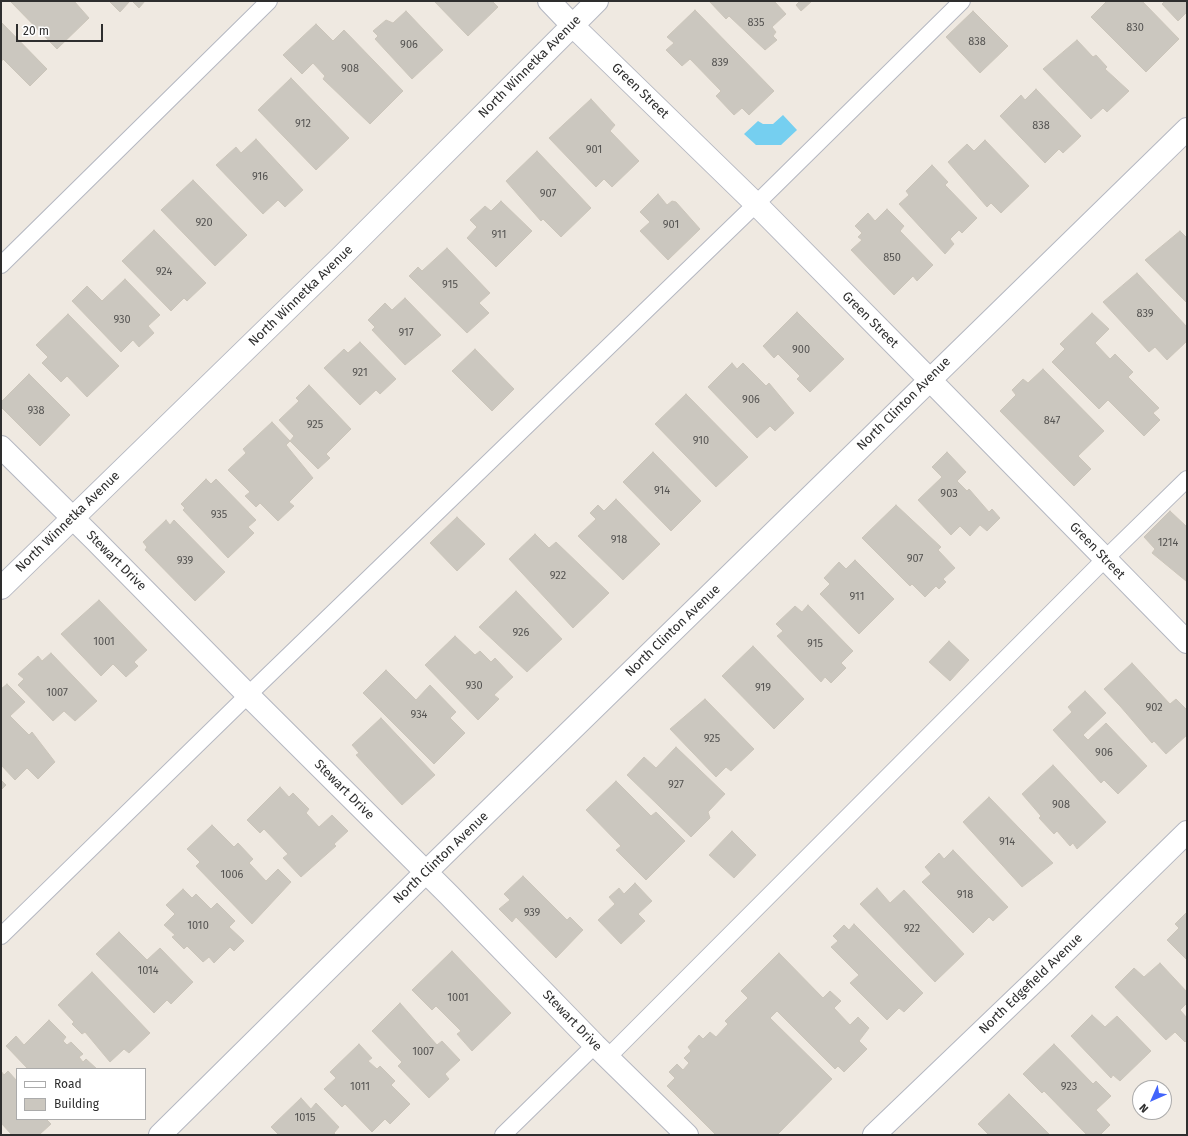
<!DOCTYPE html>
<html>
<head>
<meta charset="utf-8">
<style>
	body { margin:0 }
	#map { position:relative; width:1188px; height:1136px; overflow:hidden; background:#efe9e1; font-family:"Fira Sans",sans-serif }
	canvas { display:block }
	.frame { position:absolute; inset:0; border:2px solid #2e2e2e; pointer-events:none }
	.legend { position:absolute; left:16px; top:1068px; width:130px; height:52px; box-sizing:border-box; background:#fff; border:1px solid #ababab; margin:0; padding:5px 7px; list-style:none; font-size:12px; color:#2e2e2e }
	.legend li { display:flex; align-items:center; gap:8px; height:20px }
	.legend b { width:20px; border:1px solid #ababab }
	.north { position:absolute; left:1132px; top:1080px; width:40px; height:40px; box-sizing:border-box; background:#fff; border:1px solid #ababab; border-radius:50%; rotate:225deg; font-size:11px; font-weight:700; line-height:16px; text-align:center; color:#2e2e2e }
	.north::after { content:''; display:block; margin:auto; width:14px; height:18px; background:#4264fb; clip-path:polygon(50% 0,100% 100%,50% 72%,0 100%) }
	.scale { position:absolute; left:16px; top:24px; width:87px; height:18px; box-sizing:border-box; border:2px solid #2e2e2e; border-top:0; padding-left:5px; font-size:12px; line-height:14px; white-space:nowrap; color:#2e2e2e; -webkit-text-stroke:3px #fff; paint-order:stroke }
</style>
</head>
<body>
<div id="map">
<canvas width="1188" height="1136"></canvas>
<div class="frame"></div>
<ul class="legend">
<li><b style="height:5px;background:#fff"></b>Road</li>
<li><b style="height:11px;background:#cbc7bf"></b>Building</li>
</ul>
<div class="north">N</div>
<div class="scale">20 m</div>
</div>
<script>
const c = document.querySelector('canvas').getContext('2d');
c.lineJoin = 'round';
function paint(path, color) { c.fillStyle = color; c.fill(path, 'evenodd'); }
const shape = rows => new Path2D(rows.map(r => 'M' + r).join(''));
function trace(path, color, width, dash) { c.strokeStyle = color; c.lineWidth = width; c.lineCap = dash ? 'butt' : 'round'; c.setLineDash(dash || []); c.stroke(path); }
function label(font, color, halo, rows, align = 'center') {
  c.font = font + ' "Fira Sans",sans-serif'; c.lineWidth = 3; c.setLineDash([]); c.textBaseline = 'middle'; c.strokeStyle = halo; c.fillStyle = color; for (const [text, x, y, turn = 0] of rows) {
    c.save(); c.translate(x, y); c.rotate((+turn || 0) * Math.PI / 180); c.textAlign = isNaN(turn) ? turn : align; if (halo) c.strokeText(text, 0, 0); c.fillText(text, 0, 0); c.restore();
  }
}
paint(shape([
	[783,115,797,130,781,145,756,145,744,134,758,121,763,124,773,124]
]), '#75cff0');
const building = shape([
	[10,1,74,1,89,18,57,49,10,1],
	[109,1,130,1,120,12,109,1],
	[132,1,145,1,139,8,132,1],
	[434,1,492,1,498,7,468,36,434,1],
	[709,1,774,1,786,14,772,27,776,32,773,36,777,40,765,50,729,16,726,19,709,1],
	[798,1,812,1,801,11,796,5,799,2,798,1],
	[1107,1,1142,1,1179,39,1146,72,1091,17,1107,1],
	[1165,1,1187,1,1187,12,1178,21,1162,4,1165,1],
	[695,10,774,91,749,115,742,108,734,115,716,96,721,91,690,59,682,66,666,50,674,43,667,37,695,10],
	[406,11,443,50,412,79,375,39,378,36,373,31,386,20,393,23,406,11],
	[973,11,1008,46,980,73,946,37,973,11],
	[1,22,47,69,30,86,3,59,1,62,1,22],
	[316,24,333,41,344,30,403,91,370,124,323,79,325,76,313,63,302,74,283,55,316,24],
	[1077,40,1093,57,1096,55,1107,67,1105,69,1129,91,1107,112,1103,108,1091,119,1043,69,1077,40],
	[291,78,349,138,316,170,258,110,291,78],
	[1036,89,1081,136,1063,153,1059,149,1045,163,1000,116,1021,95,1025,100,1036,89],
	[591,99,615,125,610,131,639,161,612,187,604,179,596,187,549,138,591,99],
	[256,139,303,190,285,207,278,200,263,214,216,165,236,147,241,153,256,139],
	[985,140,1029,186,1001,213,991,203,987,207,948,162,967,144,974,151,985,140],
	[537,151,591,208,561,237,543,219,541,221,506,181,537,151],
	[932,165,948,182,945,185,977,218,962,233,959,230,950,239,954,244,945,254,899,204,909,195,906,191,932,165],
	[193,180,247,235,215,266,161,210,193,180],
	[658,194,667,205,672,201,676,202,700,229,668,260,640,231,650,222,640,212,658,194],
	[501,201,532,231,496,267,467,238,477,227,470,220,485,206,491,211,501,201],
	[887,209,904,226,900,231,933,265,917,281,913,276,894,295,851,250,862,240,858,237,862,233,855,226,868,213,875,221,887,209],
	[154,230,206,283,187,301,184,298,171,311,122,261,154,230],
	[1180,231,1187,238,1187,303,1145,260,1180,231],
	[447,248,490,293,479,303,489,313,467,333,409,276,418,267,422,271,447,248],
	[1137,273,1187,327,1187,341,1167,360,1155,347,1149,352,1103,302,1137,273],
	[125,279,160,315,148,326,154,333,139,347,133,340,121,352,72,301,87,286,102,301,125,279],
	[405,298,441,335,405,365,372,330,375,327,368,320,385,303,392,310,405,298],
	[797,312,844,359,810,392,797,379,800,376,778,354,774,358,763,346,797,312],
	[1092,313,1109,329,1095,343,1110,359,1115,354,1133,372,1128,377,1159,408,1153,413,1160,420,1144,436,1108,400,1099,409,1052,362,1065,349,1060,344,1092,313],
	[68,314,119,366,87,397,67,376,61,382,42,363,48,357,36,345,68,314],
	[360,342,396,379,380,394,376,390,360,405,324,368,344,349,348,353,360,342],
	[475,349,514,389,492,411,452,371,475,349],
	[732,363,737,369,743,363,766,386,769,383,794,413,775,431,770,426,757,438,708,387,732,363],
	[1043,369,1104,431,1078,456,1091,469,1074,486,1000,411,1016,395,1012,390,1023,379,1028,383,1043,369],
	[29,374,70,415,40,446,1,407,1,402,29,374],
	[309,385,351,429,326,454,330,458,318,469,290,441,294,436,279,420,299,401,296,398,309,385],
	[686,394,748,457,716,487,655,424,686,394],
	[272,422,290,441,286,445,313,478,289,502,294,506,278,521,260,503,256,507,245,496,250,492,228,470,246,453,243,449,272,422],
	[653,452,701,501,671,531,623,482,653,452],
	[947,452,966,472,957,481,967,491,969,489,989,512,992,509,1000,518,987,531,980,525,970,536,960,526,951,535,918,500,942,477,932,467,947,452],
	[206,479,211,484,216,479,256,520,248,527,254,533,228,558,183,510,185,508,181,504,206,479],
	[616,499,660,544,623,580,578,536,596,519,590,513,598,505,604,511,616,499],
	[896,505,941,547,938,550,955,568,943,579,946,582,939,589,936,586,925,597,912,584,910,586,862,538,896,505],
	[1170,511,1187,527,1186,581,1152,553,1155,549,1144,537,1170,511],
	[457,517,485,544,457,571,430,543,457,517],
	[166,520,170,525,174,520,225,572,195,601,145,550,147,547,143,542,166,520],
	[535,534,549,548,556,542,609,593,573,628,509,559,535,534],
	[855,560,894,599,859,634,820,594,830,584,824,578,839,562,846,569,855,560],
	[516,591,562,639,527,672,479,627,516,591],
	[99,600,147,650,134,662,138,666,126,677,113,664,101,676,61,634,99,600],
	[808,605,853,651,841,663,846,668,831,683,825,677,821,682,777,636,783,631,776,624,795,606,802,612,808,605],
	[455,636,475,655,480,651,491,662,495,658,513,677,494,695,499,699,478,720,425,665,455,636],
	[949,641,969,660,950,681,929,662,949,641],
	[753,646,804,699,774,729,722,676,753,646],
	[51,653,97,701,75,721,64,711,53,721,18,685,24,679,18,674,38,656,42,661,51,653],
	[1132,663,1170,704,1176,699,1187,710,1187,735,1166,754,1154,741,1152,743,1120,706,1104,689,1132,663],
	[386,670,416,700,430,685,456,712,450,718,465,733,434,764,363,693,386,670],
	[7,684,25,702,10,716,29,735,32,732,55,762,38,779,27,768,15,780,1,765,1,689,7,684],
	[1085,691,1106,713,1083,735,1088,740,1106,723,1147,766,1118,794,1104,780,1101,783,1053,730,1072,712,1068,707,1085,691],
	[705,699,754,749,731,771,726,767,716,777,670,729,705,699],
	[381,718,435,775,402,805,356,755,359,753,352,745,381,718],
	[676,747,725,794,708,812,710,818,691,837,627,775,644,757,656,768,676,747],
	[1053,765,1106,822,1077,849,1073,843,1070,846,1057,831,1054,834,1039,818,1041,816,1022,794,1053,765],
	[1,780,6,785,1,790,1,780],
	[616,781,651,816,656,812,685,841,646,880,616,850,621,846,586,810,616,781],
	[280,787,289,797,293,793,309,809,306,813,319,827,332,815,348,831,334,844,336,846,301,877,283,858,288,854,264,829,260,833,247,820,280,787],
	[989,797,1053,863,1022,887,963,822,989,797],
	[212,825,234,847,238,843,253,859,249,863,266,881,278,869,291,882,252,924,196,866,200,862,187,849,212,825],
	[732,831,756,855,734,878,709,855,732,831],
	[953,850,1008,907,993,921,989,917,973,933,922,882,931,874,925,867,939,853,944,859,953,850],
	[523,876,567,920,570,917,583,930,556,958,516,917,512,922,499,909,510,900,504,894,523,876],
	[635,883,652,901,638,914,645,921,621,944,598,920,615,904,609,897,619,888,624,894,635,883],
	[877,888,890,903,904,890,964,954,935,982,860,904,877,888],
	[183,889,192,898,196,894,211,909,217,903,235,921,229,927,244,941,234,951,230,947,214,963,209,957,203,962,187,946,184,949,172,937,175,935,164,925,175,914,166,905,183,889],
	[1187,912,1187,960,1167,940,1179,928,1175,924,1187,912],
	[854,924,923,993,904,1012,899,1008,887,1020,850,983,859,975,831,947,838,941,833,936,844,925,849,930,854,924],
	[119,932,147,960,160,948,193,982,171,1004,167,1000,154,1013,96,954,119,932],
	[452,951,511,1013,472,1051,457,1034,461,1031,436,1006,432,1010,412,990,452,951],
	[779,953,823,998,830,991,841,1001,834,1008,850,1025,858,1017,869,1028,859,1041,867,1049,844,1072,838,1066,835,1069,777,1011,770,1018,832,1079,777,1135,716,1135,667,1086,675,1078,669,1072,677,1064,683,1070,689,1063,684,1058,691,1051,688,1047,699,1035,703,1039,710,1032,716,1037,728,1024,725,1021,748,998,741,991,779,953],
	[1160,963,1187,992,1187,1003,1180,1010,1187,1018,1187,1040,1185,1042,1175,1032,1166,1040,1115,987,1134,968,1144,977,1160,963],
	[92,972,150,1033,129,1053,124,1049,110,1062,85,1032,82,1034,72,1024,74,1022,58,1005,92,972],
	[400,1003,437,1045,442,1041,460,1060,445,1074,449,1079,429,1098,398,1066,402,1062,372,1031,400,1003],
	[1092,1015,1105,1027,1117,1016,1151,1051,1120,1081,1113,1075,1111,1078,1071,1036,1092,1015],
	[49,1020,66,1037,63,1041,67,1045,71,1042,83,1054,79,1057,83,1062,86,1059,97,1069,28,1069,6,1046,16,1036,24,1045,49,1020],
	[359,1044,372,1058,368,1061,377,1069,380,1066,395,1081,391,1085,410,1104,390,1124,385,1119,372,1132,345,1104,342,1107,324,1089,336,1078,330,1072,359,1044],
	[1054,1044,1093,1084,1096,1081,1111,1096,1096,1110,1110,1125,1100,1135,1087,1135,1044,1091,1042,1093,1023,1074,1054,1044],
	[1,1071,4,1075,8,1071,17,1081,17,1119,46,1119,51,1124,39,1135,12,1135,1,1123,1,1071],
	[1009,1094,1050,1135,989,1135,978,1124,1009,1094],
	[301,1098,311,1109,316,1103,339,1127,334,1133,336,1135,279,1135,271,1127,301,1098]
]);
paint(building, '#cbc7bf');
trace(building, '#cbc5ba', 1);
const lane = shape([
	[1,265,269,1],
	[1,936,248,695,756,204,962,1],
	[608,1057,1105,559,1187,479],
	[503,1135,595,1045]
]);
const street = shape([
	[549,1,572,25,756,204,929,379,1187,642],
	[1,447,94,539,248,695,449,895,595,1045,687,1135],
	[1,588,342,256,597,1],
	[160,1135,426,872,1187,129],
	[874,1135,1042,974,1187,832]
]);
trace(lane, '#b4b7c1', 18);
trace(street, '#b4b7c1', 24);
trace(lane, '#fff', 16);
trace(street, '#fff', 22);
label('11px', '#555452', null, [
	["835",756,23],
	["830",1135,28],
	["838",977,42],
	["906",409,45],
	["839",720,63],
	["908",350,69],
	["912",303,124],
	["838",1041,126],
	["901",594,150],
	["916",260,177],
	["907",548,194],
	["920",204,223],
	["901",671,225],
	["911",499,235],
	["850",892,258],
	["924",164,272],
	["915",450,285],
	["839",1145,314],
	["930",122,320],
	["917",406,333],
	["900",801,350],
	["921",360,373],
	["906",751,400],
	["938",36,411],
	["847",1052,421],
	["925",315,425],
	["910",701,441],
	["914",662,491],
	["903",949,494],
	["935",219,515],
	["918",619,540],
	["1214",1168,543],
	["907",915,559],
	["939",185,561],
	["922",558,576],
	["911",857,597],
	["926",521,633],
	["1001",104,642],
	["915",815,644],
	["930",474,686],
	["919",763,688],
	["1007",57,693],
	["902",1154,708],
	["934",419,715],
	["925",712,739],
	["906",1104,753],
	["927",676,785],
	["908",1061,805],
	["914",1007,842],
	["1006",232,875],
	["918",965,895],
	["939",532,913],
	["1010",198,926],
	["922",912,929],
	["1014",148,971],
	["1001",458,998],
	["1007",423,1052],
	["1011",360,1087],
	["923",1069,1087],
	["1015",305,1118]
]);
label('13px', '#2e2e2e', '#fff', [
	["North Winnetka Avenue",530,67,-45],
	["Green Street",640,91,44],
	["North Winnetka Avenue",301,296,-44],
	["Green Street",870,320,45],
	["North Clinton Avenue",904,404,-45],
	["North Winnetka Avenue",68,522,-44],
	["Green Street",1097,551,46],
	["Stewart Drive",116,561,45],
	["North Clinton Avenue",673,631,-44],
	["Stewart Drive",344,790,45],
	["North Clinton Avenue",441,858,-44],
	["North Edgefield Avenue",1031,984,-44],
	["Stewart Drive",572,1021,46]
]);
</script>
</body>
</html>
